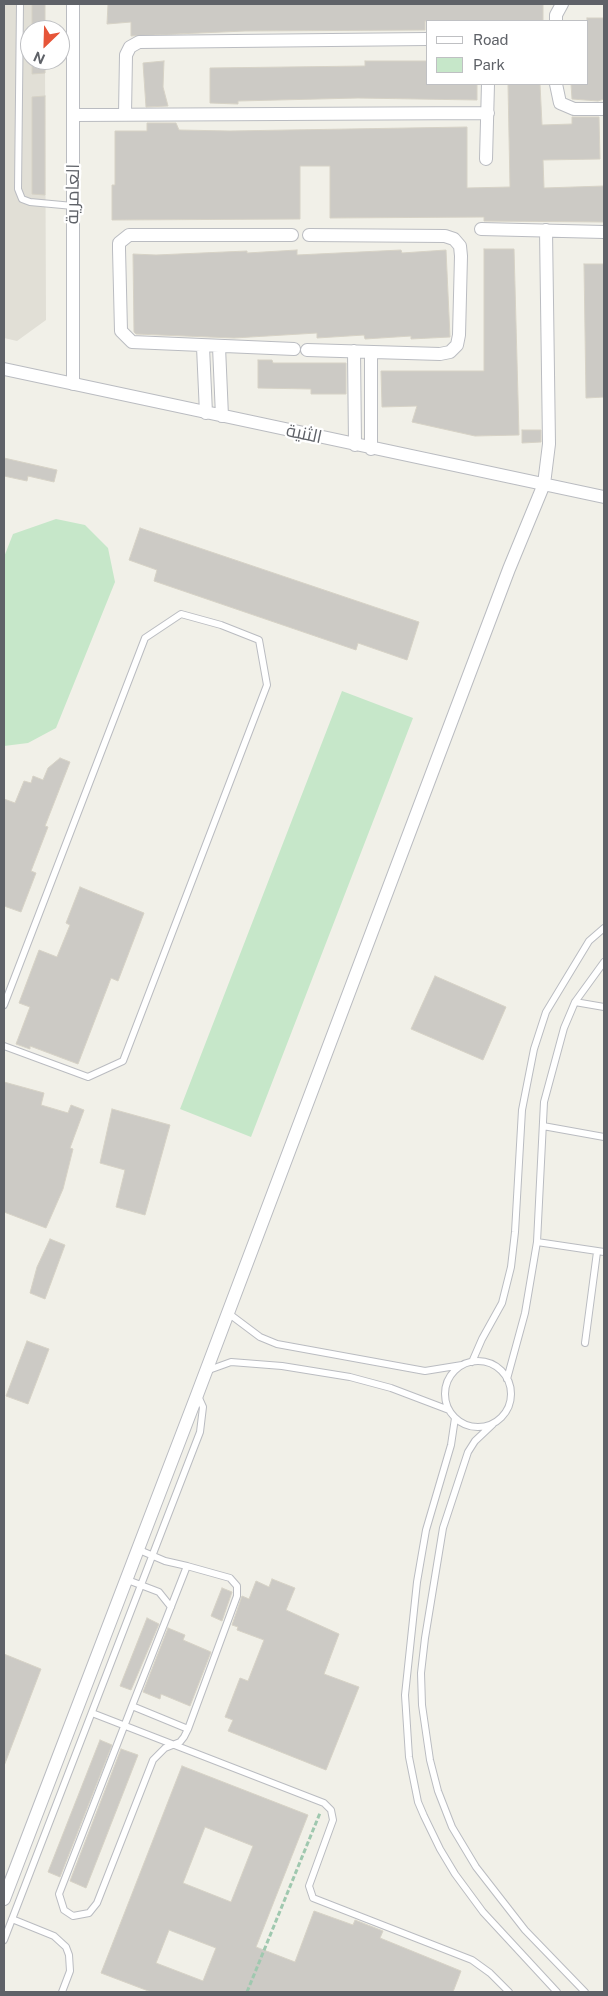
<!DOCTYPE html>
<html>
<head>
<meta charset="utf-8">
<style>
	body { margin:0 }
	#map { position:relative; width:608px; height:1996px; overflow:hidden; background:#f1f0e8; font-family:"Public Sans",sans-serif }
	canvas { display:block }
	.frame { position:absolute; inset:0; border:5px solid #5f6268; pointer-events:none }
	.legend { position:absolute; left:426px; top:20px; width:162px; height:65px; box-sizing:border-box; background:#fff; border:1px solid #bfc0c3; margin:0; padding:6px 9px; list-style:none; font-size:15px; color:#5f6268 }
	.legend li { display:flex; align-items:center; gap:10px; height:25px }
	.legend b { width:25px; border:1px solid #bfc0c3 }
	.north { position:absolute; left:20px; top:20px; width:50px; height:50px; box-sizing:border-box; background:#fff; border:1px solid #bfc0c3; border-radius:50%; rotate:204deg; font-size:14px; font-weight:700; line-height:20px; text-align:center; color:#5f6268 }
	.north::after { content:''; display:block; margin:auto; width:18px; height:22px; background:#e65539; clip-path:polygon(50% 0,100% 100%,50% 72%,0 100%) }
</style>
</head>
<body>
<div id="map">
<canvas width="608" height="1996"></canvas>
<div class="frame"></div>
<ul class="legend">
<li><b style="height:6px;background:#fff"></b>Road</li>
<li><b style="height:14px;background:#c6e7c9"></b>Park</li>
</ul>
<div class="north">N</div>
</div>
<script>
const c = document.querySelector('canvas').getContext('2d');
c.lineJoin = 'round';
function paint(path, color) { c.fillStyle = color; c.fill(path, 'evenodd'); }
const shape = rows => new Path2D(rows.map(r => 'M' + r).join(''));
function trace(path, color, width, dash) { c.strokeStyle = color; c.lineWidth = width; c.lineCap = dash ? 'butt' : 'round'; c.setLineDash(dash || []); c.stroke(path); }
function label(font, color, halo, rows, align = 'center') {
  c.font = font + ' "Public Sans",Cairo,sans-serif'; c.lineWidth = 4.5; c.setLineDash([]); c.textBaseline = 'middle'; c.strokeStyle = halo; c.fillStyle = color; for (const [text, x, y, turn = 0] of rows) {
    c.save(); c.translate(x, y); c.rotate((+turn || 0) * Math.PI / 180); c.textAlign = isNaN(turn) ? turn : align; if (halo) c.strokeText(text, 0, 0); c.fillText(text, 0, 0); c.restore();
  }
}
paint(shape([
	[4,4,45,4,45,30,30,30,30,60,45,60,46,320,17,341,4,338]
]), '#e1dfd6');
paint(shape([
	[56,519,85,525,108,548,115,582,56,728,28,743,4,746,4,557,13,534],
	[342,691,413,718,251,1137,180,1109]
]), '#c6e7c9');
const building = shape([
	[32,4,45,4,45,30,32,30,32,4],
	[108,4,543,4,543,21,425,21,425,30,245,31,131,36,131,22,107,24,108,4],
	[587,18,604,18,604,99,598,101,572,99,571,84,587,84,587,18],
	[32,60,45,60,45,73,32,74,32,60],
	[164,61,163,87,168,106,146,107,143,63,164,61],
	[365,61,427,61,427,84,477,84,477,100,358,98,238,101,238,104,210,103,210,68,365,66,365,61],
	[508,84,540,84,542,125,572,124,572,117,599,117,600,159,543,160,544,188,604,186,604,222,484,221,484,217,330,218,330,166,300,166,300,219,112,220,112,185,115,185,115,131,147,131,147,123,176,123,179,130,230,131,467,127,467,188,510,187,508,84],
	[45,96,45,195,32,194,32,97,45,96],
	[484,249,514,249,519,435,475,436,412,422,417,406,382,407,381,371,484,371,484,249],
	[297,250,297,255,401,250,402,253,446,250,450,337,411,339,411,336,365,339,364,335,317,338,317,333,234,338,136,334,134,332,133,254,156,255,247,251,247,253,297,250],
	[584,264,604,264,604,397,586,398,584,264],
	[258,360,272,360,273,363,346,363,346,394,311,394,311,389,258,388,258,360],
	[522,430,541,430,541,442,522,443,522,430],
	[4,458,57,470,54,482,28,476,27,481,4,476,4,458],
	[140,528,419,622,407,660,358,643,356,650,154,581,157,570,129,560,140,528],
	[60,758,70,762,45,826,48,827,31,871,36,873,21,912,4,906,4,799,15,803,24,781,31,783,33,776,43,780,48,768,60,758],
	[80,887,144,913,118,981,111,978,78,1064,30,1046,30,1049,16,1044,30,1007,19,1003,39,950,57,957,70,925,66,923,80,887],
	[435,976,506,1007,483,1060,411,1029,435,976],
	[4,1082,44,1093,41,1105,68,1113,71,1105,84,1110,70,1148,73,1149,63,1189,46,1228,4,1212,4,1082],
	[112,1109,170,1125,145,1215,116,1207,125,1170,100,1163,112,1109],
	[50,1239,65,1245,45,1299,30,1293,37,1267,50,1239],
	[27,1341,49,1349,28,1404,6,1396,27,1341],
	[272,1579,295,1588,286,1610,339,1634,324,1674,359,1687,326,1770,228,1731,233,1720,225,1717,240,1678,248,1681,264,1640,237,1630,238,1627,232,1625,242,1596,249,1599,256,1581,269,1587,272,1579],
	[222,1588,232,1592,222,1621,211,1616,222,1588],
	[147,1618,159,1624,131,1690,120,1686,147,1618],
	[168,1628,185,1635,183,1640,211,1652,190,1706,161,1694,160,1699,143,1692,168,1628],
	[4,1654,41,1669,4,1766,4,1654],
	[100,1740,112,1745,60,1877,48,1872,100,1740],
	[121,1749,138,1755,86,1888,70,1881,121,1749],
	[182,1766,308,1815,256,1947,295,1962,314,1911,353,1925,355,1920,383,1931,380,1938,461,1971,453,1992,151,1992,101,1973,182,1766],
	[205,1827,253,1846,231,1902,183,1883,205,1827],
	[169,1930,216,1948,203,1981,156,1963,169,1930]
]);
paint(building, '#cccac5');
trace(building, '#d6d2c6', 1);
const lane = shape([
	[20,4,18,189,22,199,30,202,73,206],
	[575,1002,604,1007],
	[4,1005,145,638,181,614,221,625,259,640,267,685,123,1061,88,1077,4,1046],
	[543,1126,604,1137],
	[537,1242,604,1252],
	[228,1313,260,1337,277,1344,425,1371,462,1365],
	[585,1343,597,1252],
	'445 1394a33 33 0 1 1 66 0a33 33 0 1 1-66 0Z',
	[472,1362,482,1339,502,1303,511,1267,515,1232,522,1110,534,1049,546,1012,589,941,604,928],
	[206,1371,231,1362,282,1366,350,1377,391,1388,449,1410],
	[507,1379,525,1313,537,1242,544,1102,564,1028,575,1002,604,962],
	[455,1418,451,1445,426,1530,417,1582,405,1695,409,1757,418,1802,424,1816,440,1849,455,1874,483,1912,557,1992],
	[493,1424,475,1441,468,1452,443,1528,425,1638,421,1673,422,1705,430,1760,438,1791,452,1827,476,1867,525,1930,585,1992],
	[137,1549,165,1561,187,1566],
	[125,1579,159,1592,171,1607],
	[132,1706,59,1894,64,1910,73,1916,89,1913,97,1903,153,1760,165,1748,180,1742,184,1737,188,1729,237,1596,237,1586,230,1578,187,1566,132,1706,188,1729],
	[92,1713,324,1803,331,1810,333,1820,309,1886,313,1898,472,1960,490,1973,509,1992],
	[12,1919,54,1936,66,1947,69,1955,70,1971,62,1992],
	[4,1940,200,1432,203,1407,198,1396]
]);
const street = shape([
	[73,4,73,384],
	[556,21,556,15,562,4],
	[556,84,560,103,574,109,604,109],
	[125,114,126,55,130,47,139,42,427,39],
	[74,115,488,113],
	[486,159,488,84],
	[481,229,604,232],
	[292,235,129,235,119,243,119,249,121,331,132,342,294,349],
	[203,347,206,413],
	[219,347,222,416],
	[307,350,440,354,450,352,457,345,459,335,461,256,460,246,454,239,445,236,309,235],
	[354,351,355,445],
	[371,352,371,449],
	[4,369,604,497],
	[4,1899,197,1395,509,569,544,484,549,444,546,230]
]);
trace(lane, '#babcc1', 8);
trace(street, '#babcc1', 14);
trace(shape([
	[247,1992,320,1813]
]), '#9fc8af', 3, [5, 2.5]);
trace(lane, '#fff', 6);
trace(street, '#fff', 12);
label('18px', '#5f6268', '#fff', [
	["العامرية",73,194,-89],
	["الثنية",304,434,12]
]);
</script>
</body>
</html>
